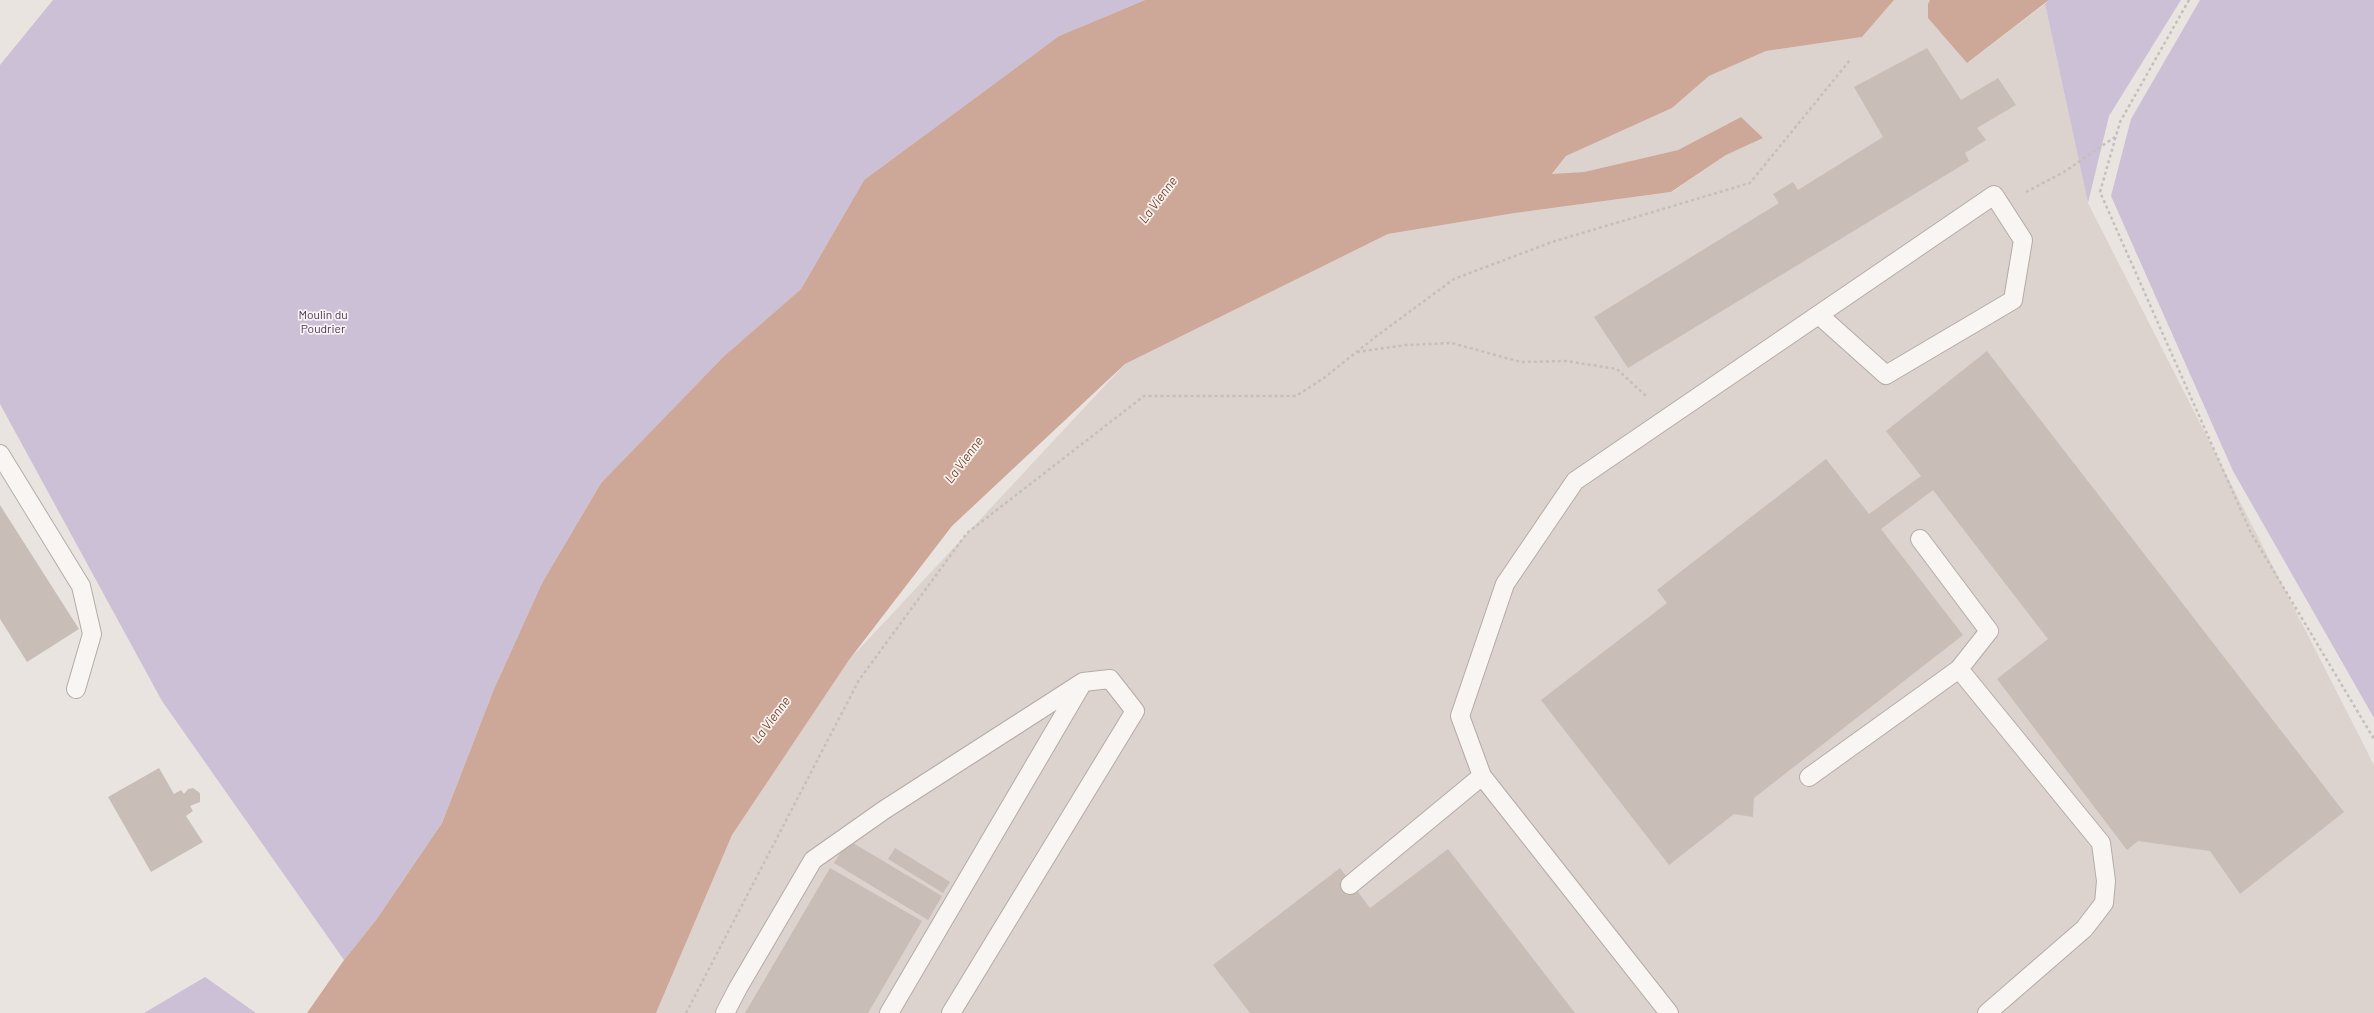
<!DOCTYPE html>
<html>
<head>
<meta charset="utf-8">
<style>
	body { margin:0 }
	canvas { display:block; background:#eae4e0 }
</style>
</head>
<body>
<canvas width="2374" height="1013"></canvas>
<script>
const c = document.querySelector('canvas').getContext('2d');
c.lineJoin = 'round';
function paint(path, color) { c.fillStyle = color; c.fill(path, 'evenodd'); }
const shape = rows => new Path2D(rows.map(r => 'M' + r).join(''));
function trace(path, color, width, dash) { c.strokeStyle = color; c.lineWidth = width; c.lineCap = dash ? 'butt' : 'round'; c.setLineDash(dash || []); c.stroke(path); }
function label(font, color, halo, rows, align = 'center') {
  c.font = font + ' Barlow,sans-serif'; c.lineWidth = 3.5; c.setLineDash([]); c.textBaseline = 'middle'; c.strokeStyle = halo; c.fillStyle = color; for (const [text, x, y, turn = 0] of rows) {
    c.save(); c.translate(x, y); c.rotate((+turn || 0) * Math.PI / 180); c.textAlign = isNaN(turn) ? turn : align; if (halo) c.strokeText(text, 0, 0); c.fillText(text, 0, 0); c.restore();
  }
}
paint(shape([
	[1894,0,1930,0,1928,4,1967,63,2045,4,2088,203,2374,765,2374,1013,656,1013,732,835,849,660,1125,364,1388,234,1515,213,1672,192,1726,155,1762,138,1741,117,1678,150,1584,172,1552,175,1566,156,1672,108,1709,76,1766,51,1862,37]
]), '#dcd3ce');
paint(shape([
	[53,0,1145,0,1059,36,864,180,801,289,723,357,601,483,542,583,494,689,442,823,376,920,344,960,162,701,0,404,0,65],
	[2049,0,2181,0,2109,116,2088,203,2045,4],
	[2200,0,2374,0,2374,718,2233,471,2111,196,2131,119],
	[205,977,256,1013,144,1013]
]), '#cbc0d5');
paint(shape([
	[1145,0,1894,0,1862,37,1766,51,1709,76,1672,108,1566,156,1552,174,1584,172,1678,150,1741,117,1763,138,1726,155,1671,192,1515,213,1388,234,1125,364,952,526,849,660,732,835,656,1013,307,1013,344,960,376,920,442,823,494,689,542,583,601,483,723,357,801,289,864,180,1059,36],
	[1930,0,2049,0,1967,63,1928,18,1928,4]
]), '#cda898');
paint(shape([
	[1927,48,1961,100,1998,78,2016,105,1977,128,1986,140,1965,153,1969,161,1628,368,1594,317,1779,203,1773,194,1793,182,1798,190,1883,137,1854,87],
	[1987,351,2344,812,2240,894,2210,851,2138,841,2127,850,1997,679,2048,639,1933,490,1881,529,1963,635,1754,798,1753,817,1734,814,1669,865,1541,700,1667,603,1657,590,1826,459,1869,514,1921,476,1886,431],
	[0,505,79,629,27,662,0,619],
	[159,768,174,794,181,790,184,794,188,789,193,788,200,793,200,802,190,806,193,811,186,816,203,842,151,872,108,797],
	[848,840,942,896,928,920,834,863],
	[895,848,950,882,943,893,888,859],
	[1448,849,1575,1013,1250,1013,1213,965,1340,868,1370,908],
	[830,868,922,921,868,1013,745,1013]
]), '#c8beb7');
const service = shape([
	[0,454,81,586,92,634,76,689],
	[1959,669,2101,843,2106,881,2104,903,2084,929,1987,1013],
	[1809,777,1959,669,1989,631,1920,539],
	[1350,885,1482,776],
	[725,1013,738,988,813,860,884,810,1083,682,1110,679,1135,711,951,1013],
	[889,1013,1082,684],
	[1669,1013,1482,776,1460,716,1505,584,1575,481,1994,195,2023,240,2013,300,1886,375,1819,315]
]);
trace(service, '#b5aba5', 20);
trace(shape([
	[2189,0,2120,122,2100,192,2251,533,2374,739],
	[2026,192,2064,172,2115,137],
	[1357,352,1406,345,1452,343,1521,362,1566,361,1617,369,1647,397],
	[686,1013,859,680,967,533,1144,396,1296,396,1324,378,1374,338,1454,279,1552,242,1750,183,1850,60]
]), '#c5bfba', 2.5, [3, 3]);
trace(service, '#f8f5f3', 18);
label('12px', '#4e3360', '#f7f3f0', [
	["Moulin du",323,315],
	["Poudrier",323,329]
]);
label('italic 13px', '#7b472e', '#f7f3f0', [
	["La Vienne",1158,200,-53],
	["La Vienne",964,460,-53],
	["La Vienne",771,720,-53]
]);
</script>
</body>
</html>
